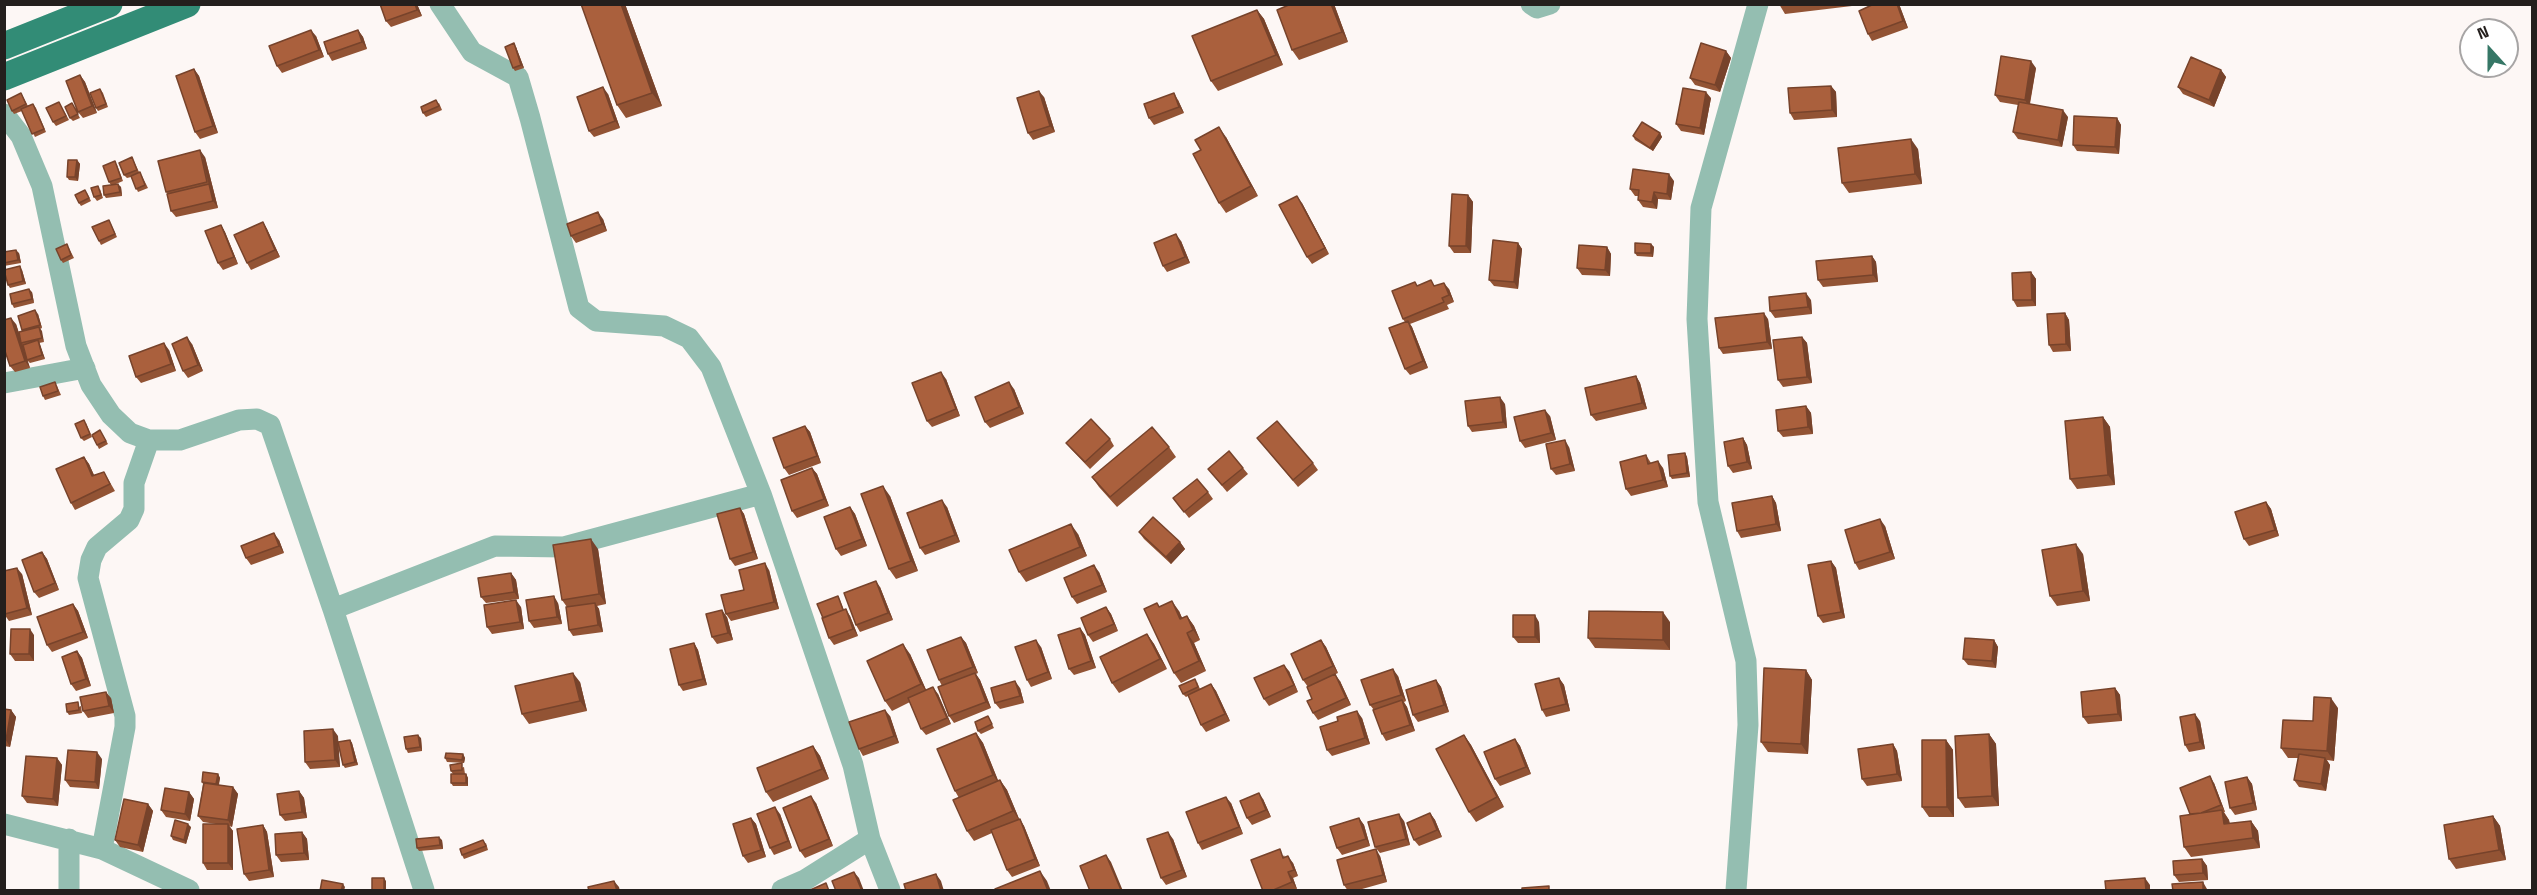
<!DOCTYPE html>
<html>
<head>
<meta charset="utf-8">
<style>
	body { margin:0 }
	#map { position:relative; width:2537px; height:895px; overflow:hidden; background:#fdf7f5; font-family:"Space Grotesk",sans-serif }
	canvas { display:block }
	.frame { position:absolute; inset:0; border:6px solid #241f1d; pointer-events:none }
	.north { position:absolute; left:2459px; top:18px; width:60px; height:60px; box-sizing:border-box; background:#fff; border:2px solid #a7a5a5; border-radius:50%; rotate:339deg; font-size:16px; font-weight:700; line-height:24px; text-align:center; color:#241f1d }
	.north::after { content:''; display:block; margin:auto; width:21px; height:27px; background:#367766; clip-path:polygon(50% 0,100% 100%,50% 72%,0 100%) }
</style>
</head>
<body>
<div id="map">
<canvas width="2537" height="895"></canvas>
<div class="frame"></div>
<div class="north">N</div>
</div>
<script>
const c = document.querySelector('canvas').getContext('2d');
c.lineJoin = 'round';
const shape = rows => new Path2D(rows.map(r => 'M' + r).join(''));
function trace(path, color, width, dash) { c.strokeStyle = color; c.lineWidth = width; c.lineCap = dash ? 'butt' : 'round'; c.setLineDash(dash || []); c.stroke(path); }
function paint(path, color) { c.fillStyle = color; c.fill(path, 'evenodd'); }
trace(shape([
	[440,4,472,52,518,77,530,118,579,308,596,321,664,326,689,338,711,367,761,494,853,765,870,839,890,890],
	[1531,4,1537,8,1550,4],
	[4,114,21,136,42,186,76,346,91,385,111,415,130,433,149,440,180,440,239,420,257,419,270,425,333,609,495,546,564,547,761,494],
	[4,383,85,368],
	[333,609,424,890],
	[4,824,102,849,189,890],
	[69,839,69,890],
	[102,849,125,727,125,716,88,578,91,560,97,547,129,520,134,509,134,483,149,440],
	[782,890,805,880,870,839],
	[1736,890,1748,725,1746,661,1708,502,1697,319,1701,208,1758,4]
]), '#94beb1', 21);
trace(shape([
	[4,46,109,4],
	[4,77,187,4]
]), '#328c76', 27);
paint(shape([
	[380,4,417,4,422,16,391,27,386,21],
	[581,4,625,4,662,106,626,118,617,105],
	[1334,4,1348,42,1299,60,1292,50],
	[1779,4,1852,4,1852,6,1785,14],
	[1899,4,1908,28,1872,41,1868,34],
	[1257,10,1264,19,1283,65,1218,91,1211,81],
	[358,30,363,37,367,49,332,61,328,54],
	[316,36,324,57,282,73,277,66],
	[516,47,524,68,515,71,513,68],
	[1726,51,1731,58,1720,92,1695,85,1690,78],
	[2036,68,2030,104,2068,117,2062,147,2018,139,2013,132,2018,105,2000,102,1995,95],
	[194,69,199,76,218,133,200,139,195,132],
	[2221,70,2226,77,2214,107,2183,94,2178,87],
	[80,75,85,82,97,113,83,118,78,112],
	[1831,86,1836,92,1837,117,1794,120,1790,113],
	[100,89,103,93,108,107,98,111,96,108],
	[21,93,28,106,33,104,36,108,46,132,35,137,22,111,14,114,12,111],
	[608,94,620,128,594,137,589,131],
	[1044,97,1055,132,1033,140,1028,133],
	[1711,98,1704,135,1681,131,1676,124],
	[1178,100,1184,113,1154,125,1149,118],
	[59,102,69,120,56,126,53,122],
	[72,103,80,118,73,121,70,118],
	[439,103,442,110,426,117,423,113],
	[2117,118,2121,125,2119,154,2077,151,2073,145],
	[1660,133,1662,137,1653,151,1635,140,1633,136],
	[1226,137,1258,196,1226,213,1219,203],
	[1918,149,1922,184,1849,193,1842,183],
	[132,157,139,172,142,176,148,188,138,192,131,177,127,178,124,175],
	[205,157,218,208,176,217,171,211,168,194,166,192],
	[77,160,80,164,78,181,69,180,67,177],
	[117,165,123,181,116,184,121,187,122,196,106,198,104,195,111,185,109,182],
	[1674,181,1671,200,1658,199,1657,209,1643,207,1638,200,1638,196,1635,196,1630,189],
	[100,189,103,198,97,201,94,197],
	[87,193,91,201,81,206,79,203],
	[1468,195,1473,202,1471,253,1454,253,1449,246],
	[1302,203,1329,254,1312,264,1307,257],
	[603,219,607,231,576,243,571,236],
	[263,222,267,229,280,257,251,270,247,263],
	[111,224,117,237,101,245,99,241],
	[221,225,225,232,238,264,223,270,218,263],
	[1181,241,1190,263,1167,272,1163,266],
	[1518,243,1522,249,1518,289,1494,286,1489,280],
	[1651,244,1654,247,1653,257,1637,256,1635,253],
	[1607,247,1611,254,1610,276,1582,275,1577,268],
	[69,248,74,258,63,263,61,260],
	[4,252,19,253,21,263,4,266],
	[1872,256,1876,262,1878,282,1823,287,1818,280],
	[22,270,26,284,10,288,8,285],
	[2031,272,2036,279,2036,306,2017,307,2013,300],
	[1435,286,1449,289,1454,302,1447,305,1449,309,1410,324,1412,327,1428,368,1410,375,1405,369,1405,322,1403,319],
	[32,292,34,303,14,308,12,304],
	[1811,300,1812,314,1775,318,1770,311],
	[2065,313,2069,320,2071,351,2053,352,2049,345],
	[38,314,42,328,40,329,44,342,39,343,45,359,30,363,27,360,22,345,30,368,15,372,10,366,16,324,20,336,23,331,18,316],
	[1768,319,1772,349,1723,354,1719,348],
	[1802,337,1807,343,1812,383,1783,387,1778,380],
	[192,344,203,371,188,378,183,371],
	[169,350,176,371,141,383,136,377],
	[1636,376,1640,383,1647,409,1596,421,1591,415],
	[946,379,960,416,932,427,927,421],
	[57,386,61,395,45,400,43,396],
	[1014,389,1024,414,990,428,985,422],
	[1505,404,1507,428,1472,432,1468,426],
	[1806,406,1811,413,1813,434,1783,437,1778,431],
	[1550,416,1556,440,1525,448,1520,441],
	[2103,417,2110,427,2115,485,2077,489,2070,479],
	[86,423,92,437,84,441,81,438],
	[805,426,810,432,821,463,789,475,784,468],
	[100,430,108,444,99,449,97,445],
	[1257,438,1313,463,1318,470,1298,487],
	[1743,438,1747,445,1752,469,1733,473,1728,466],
	[1110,439,1114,446,1090,469,1071,449,1066,443],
	[1169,447,1176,457,1117,507,1099,487,1092,477],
	[1569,447,1575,471,1556,475,1551,469],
	[1685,453,1687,457,1690,477,1672,479,1670,476],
	[1646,455,1651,463,1663,468,1668,487,1631,496,1626,489],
	[84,457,89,464,94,475,104,472,115,491,75,510,71,503],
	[812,468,817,474,829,506,797,518,792,511],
	[1243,468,1248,474,1227,492,1208,469],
	[1208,492,1213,499,1189,518,1173,498],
	[890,496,918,571,896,579,889,569],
	[1772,496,1776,503,1781,531,1741,538,1737,531],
	[2266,502,2271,509,2279,536,2249,546,2244,539],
	[850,507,855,514,867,546,841,556,836,549],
	[947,507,960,542,925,555,920,548],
	[740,508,744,514,758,559,735,566,730,559],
	[1885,526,1895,559,1859,570,1855,563],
	[1139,532,1180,542,1185,549,1171,564,1144,539],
	[1078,534,1087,556,1026,582,1019,572],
	[279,540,284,553,251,565,246,558],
	[598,549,606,604,597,606,599,609,603,632,573,636,569,630,567,607,562,600],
	[42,552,47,559,59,590,39,598,34,592],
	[2083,554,2090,601,2057,606,2050,596],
	[1831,561,1836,568,1845,618,1823,623,1818,616],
	[769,570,779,609,731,621,726,614,744,590],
	[1099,572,1107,592,1077,604,1072,597],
	[511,573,516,580,519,599,486,603,481,597],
	[22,574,32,615,9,621,4,614],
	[880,587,893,620,860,632,856,625],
	[838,596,840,600,844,610,850,616,858,636,834,645,829,638],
	[558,603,562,624,534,628,529,621],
	[1157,603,1160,607,1179,611,1182,618,1187,616,1194,626,1200,640,1194,643,1206,671,1181,683,1174,673],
	[73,604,78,611,88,638,52,652,47,645],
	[521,607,524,629,492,634,487,627],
	[1106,607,1111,614,1118,631,1093,642,1088,635],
	[727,617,733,640,717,644,712,637],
	[1539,622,1540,643,1518,643,1513,637],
	[1670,622,1670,650,1595,648,1588,638],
	[1080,628,1085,635,1096,668,1074,675,1069,669],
	[1147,634,1154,644,1167,669,1119,693,1112,683],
	[34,635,34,661,15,661,10,654],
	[961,637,966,643,978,673,976,674,980,680,991,708,954,723,949,716,942,686,939,680],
	[1321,640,1326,647,1338,673,1308,687,1303,680],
	[1994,640,1998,647,1996,668,1968,665,1963,659],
	[694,643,698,650,707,685,683,691,679,685],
	[1041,647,1052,679,1031,687,1027,680],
	[77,651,82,658,91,686,76,691,71,684],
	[910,654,926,690,938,694,951,724,926,735,921,729,910,702,892,711,885,701],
	[1806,670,1812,680,1808,754,1768,752,1761,742],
	[1289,671,1298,692,1269,706,1264,699],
	[1398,676,1406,701,1404,702,1407,707,1415,731,1386,741,1382,734,1374,710,1370,705],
	[1559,678,1564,685,1570,711,1546,717,1542,710],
	[1436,680,1441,687,1449,712,1418,722,1413,715],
	[1340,681,1351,705,1318,720,1313,713,1312,699],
	[580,682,587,711,529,724,522,714],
	[1197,682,1200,689,1211,684,1216,691,1230,721,1206,732,1201,725,1188,696,1186,697,1183,694],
	[1020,688,1024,703,1000,709,995,703],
	[2115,688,2120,695,2122,721,2088,724,2083,717],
	[111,698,114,713,88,718,83,711],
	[81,706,82,713,69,715,67,712],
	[2338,708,2334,761,2327,760,2330,765,2326,791,2299,787,2294,780,2298,758,2288,758,2281,748,2313,721],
	[4,709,11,710,16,717,10,747,4,746],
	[890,716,899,743,863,756,859,749],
	[988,716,994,728,981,734,978,731],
	[1362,718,1370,744,1332,756,1327,750],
	[2200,721,2205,749,2189,752,2185,745],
	[976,733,983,743,998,781,1000,780,1007,790,1019,819,1024,826,1040,866,1012,877,1007,870,992,833,974,841,967,831,959,798,955,791],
	[1989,734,1996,744,1999,806,1965,808,1958,798],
	[1464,735,1471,745,1504,807,1476,822,1469,812],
	[338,736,338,742,350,740,352,743,358,765,345,768,343,765,338,745,340,767,310,769,305,762],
	[421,738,422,751,408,753,406,749],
	[1515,739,1520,746,1531,774,1500,786,1495,779],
	[1946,740,1953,750,1954,817,1929,817,1922,807],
	[1893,744,1897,751,1902,781,1867,786,1862,779],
	[813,746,820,756,829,779,773,802,766,792],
	[463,754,465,758,464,763,447,762,445,758],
	[57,758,62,765,58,806,27,803,22,796],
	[102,759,99,789,70,787,65,780],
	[464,767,465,774,458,774,466,774,468,778,468,786,453,786,451,783,453,774,451,771],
	[218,774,220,778,219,785,233,787,238,794,232,827,229,826,233,831,233,870,207,870,203,863,216,824,203,822,198,816,203,784,202,782],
	[2247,777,2252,784,2257,810,2235,815,2230,808],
	[2214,783,2225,812,2224,812,2229,820,2230,824,2251,821,2258,831,2260,848,2191,857,2184,847,2190,814],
	[299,791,304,798,307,818,285,821,280,815],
	[189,792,194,799,190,821,166,817,161,810],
	[1263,799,1271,817,1252,825,1247,818],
	[816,803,833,846,805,858,800,851],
	[1231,803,1243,834,1202,850,1198,843],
	[148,804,153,811,143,852,120,847,115,840],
	[1430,813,1435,820,1442,837,1419,846,1414,840],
	[780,814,792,848,774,855,770,848],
	[2493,816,2500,826,2506,860,2456,869,2449,859],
	[751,818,756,824,766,857,748,863,743,856],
	[1359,818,1364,825,1370,846,1342,855,1337,848],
	[1404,821,1410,845,1380,853,1375,847],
	[263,825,267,832,274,877,249,881,244,874],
	[191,827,186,844,173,840,171,836],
	[302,832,307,839,309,860,281,862,276,855],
	[1173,839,1187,877,1166,885,1161,878],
	[442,840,443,849,419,851,417,848],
	[486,843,488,850,464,859,462,855],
	[1284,855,1285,858,1293,863,1298,876,1293,878,1297,889,1293,891,1263,891],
	[1380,856,1387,882,1355,891,1348,891,1344,885],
	[2202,859,2207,866,2208,880,2179,882,2174,875]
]), '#925334');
paint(shape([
	[415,4,417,4,422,16,417,10],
	[621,4,625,4,662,106,652,93],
	[1331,4,1334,4,1348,42,1342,32],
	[1897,4,1899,4,1908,28,1903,21],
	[1257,10,1264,19,1283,65,1276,55],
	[311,30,316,36,324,57,319,50],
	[358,30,363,37,367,49,362,42],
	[514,43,516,47,524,68,521,65],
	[1726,51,1731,58,1720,92,1715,85],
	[2031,61,2036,68,2029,107,2025,100],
	[194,69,199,76,218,133,213,126],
	[2221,70,2226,77,2214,107,2209,100],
	[80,75,85,82,97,113,92,106],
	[1831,86,1836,92,1837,117,1832,110],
	[603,87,608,94,620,128,615,121],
	[1039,91,1044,97,1055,132,1050,126],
	[1706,92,1711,98,1704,135,1700,128],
	[1174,93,1178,100,1184,113,1179,107],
	[2063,110,2068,117,2062,147,2058,140],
	[2117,118,2121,125,2119,154,2115,147],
	[1219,127,1226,137,1258,196,1251,186],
	[1660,133,1662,137,1653,151,1650,148],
	[1911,139,1918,149,1922,184,1915,174],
	[200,150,205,157,218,208,213,201],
	[77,160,80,164,78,181,75,177],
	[1669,174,1674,181,1671,200,1667,194],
	[118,184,121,187,122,196,120,192],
	[1654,192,1658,199,1657,209,1652,202],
	[1468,195,1473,202,1471,253,1466,246],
	[1297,196,1302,203,1329,254,1325,248],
	[598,212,603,219,607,231,602,224],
	[263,222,267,229,280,257,275,250],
	[221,225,225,232,238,264,234,257],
	[1176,234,1181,241,1190,263,1185,257],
	[1518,243,1522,249,1518,289,1514,282],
	[1651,244,1654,247,1653,257,1651,253],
	[1607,247,1611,254,1610,276,1605,270],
	[16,250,19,253,21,263,18,260],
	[1872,256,1876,262,1878,282,1873,275],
	[20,266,22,270,26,284,23,281],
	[2031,272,2036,279,2036,306,2032,300],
	[1444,283,1449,289,1454,302,1449,295],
	[29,289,32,292,34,303,32,299],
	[1806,293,1811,300,1812,314,1808,307],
	[35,310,38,314,42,328,40,325],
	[1764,313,1768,319,1772,349,1767,342],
	[2065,313,2069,320,2071,351,2066,344],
	[11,318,16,324,30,368,25,361],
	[1408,321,1412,327,1428,368,1423,361],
	[39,327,42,331,44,342,42,338],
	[187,337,192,344,203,371,198,365],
	[1802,337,1807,343,1812,383,1807,377],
	[38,340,40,344,45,359,42,355],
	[164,343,169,350,176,371,171,364],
	[941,372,946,379,960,416,956,409],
	[1636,376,1640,383,1647,409,1642,403],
	[1009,382,1014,389,1024,414,1019,407],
	[1500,397,1505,404,1507,428,1503,422],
	[1806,406,1811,413,1813,434,1808,427],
	[1545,410,1550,416,1556,440,1551,433],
	[2103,417,2110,427,2115,485,2108,475],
	[805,426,810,432,821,463,817,456],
	[1743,438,1747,445,1752,469,1747,462],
	[1565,440,1569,447,1575,471,1570,464],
	[1685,453,1687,457,1690,477,1687,473],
	[84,457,89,464,97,482,92,476],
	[1658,461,1663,468,1668,487,1663,480],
	[812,468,817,474,829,506,824,499],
	[883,486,890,496,918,571,911,561],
	[1772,496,1776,503,1781,531,1776,524],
	[942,500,947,507,960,542,955,535],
	[2266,502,2271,509,2279,536,2275,530],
	[850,507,855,514,867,546,862,539],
	[740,508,744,514,758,559,753,552],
	[1880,519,1885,526,1895,559,1890,552],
	[1071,524,1078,534,1087,556,1080,547],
	[274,533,279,540,284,553,279,546],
	[591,539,598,549,606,604,599,594],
	[1180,542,1185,549,1171,564,1166,557],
	[2076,544,2083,554,2090,601,2083,591],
	[42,552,47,559,59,590,55,583],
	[1831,561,1836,568,1845,618,1841,612],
	[765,563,769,570,779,609,774,602],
	[1094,565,1099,572,1107,592,1102,585],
	[17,568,22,574,32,615,27,608],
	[511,573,516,580,519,599,514,592],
	[876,581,880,587,893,620,888,613],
	[554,596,558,603,562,624,557,617],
	[516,600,521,607,524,629,520,622],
	[1172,601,1179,611,1187,629,1180,619],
	[595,603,599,609,603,632,598,625],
	[73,604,78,611,88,638,83,632],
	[1106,607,1111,614,1118,631,1114,624],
	[846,609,850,616,858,636,853,629],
	[722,610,727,617,733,640,728,633],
	[1663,612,1670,622,1670,650,1663,640],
	[1535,615,1539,622,1540,643,1535,637],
	[1187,616,1194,626,1200,640,1193,630],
	[1080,628,1085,635,1096,668,1091,661],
	[30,629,34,635,34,661,29,654],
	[1187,633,1194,643,1206,671,1199,661],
	[1147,634,1154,644,1167,669,1160,659],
	[961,637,966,643,978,673,973,667],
	[1036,640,1041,647,1052,679,1048,672],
	[1321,640,1326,647,1338,673,1333,666],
	[1994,640,1998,647,1996,668,1992,661],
	[694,643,698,650,707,685,703,679],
	[903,644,910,654,928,694,921,684],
	[77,651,82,658,91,686,86,679],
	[1284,665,1289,671,1298,692,1294,685],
	[1393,669,1398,676,1406,701,1401,695],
	[1806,670,1812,680,1808,754,1801,744],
	[573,673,580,682,587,711,580,701],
	[975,673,980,680,991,708,986,702],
	[1335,674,1340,681,1351,705,1346,698],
	[1559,678,1564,685,1570,711,1566,704],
	[1436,680,1441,687,1449,712,1444,705],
	[1015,681,1020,688,1024,703,1020,696],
	[1211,684,1216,691,1230,721,1225,714],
	[933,687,938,694,951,724,947,718],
	[2115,688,2120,695,2122,721,2118,714],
	[106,692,111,698,114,713,109,706],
	[2331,698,2338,708,2334,761,2327,751],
	[1402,700,1407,707,1415,731,1410,725],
	[11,710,16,717,10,747,6,740],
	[885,710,890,716,899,743,894,736],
	[1357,711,1362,718,1370,744,1365,738],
	[2195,714,2200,721,2205,749,2200,742],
	[333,729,338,736,340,767,335,760],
	[976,733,983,743,1000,785,993,775],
	[1989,734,1996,744,1999,806,1992,796],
	[418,735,421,738,422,751,420,747],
	[1464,735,1471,745,1504,807,1497,797],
	[1515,739,1520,746,1531,774,1526,767],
	[350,740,352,743,358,765,355,762],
	[1946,740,1953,750,1954,817,1947,807],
	[1893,744,1897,751,1902,781,1897,774],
	[813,746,820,756,829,779,822,769],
	[97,752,102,759,99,789,95,782],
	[463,754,465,758,464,763,462,760],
	[57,758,62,765,58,806,53,799],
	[2325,758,2330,765,2326,791,2321,784],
	[218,774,220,778,218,787,216,784],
	[466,774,468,778,468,786,466,783],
	[2210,776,2214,783,2225,812,2221,805],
	[2247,777,2252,784,2257,810,2253,803],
	[1000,780,1007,790,1020,821,1013,811],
	[233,787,238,794,232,827,228,820],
	[299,791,304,798,307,818,302,812],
	[189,792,194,799,190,821,185,814],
	[1259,793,1263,799,1271,817,1266,810],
	[811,796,816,803,833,846,829,839],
	[1226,797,1231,803,1243,834,1239,827],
	[148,804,153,811,143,852,138,845],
	[775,807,780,814,792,848,788,841],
	[2222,810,2229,820,2231,834,2224,824],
	[1430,813,1435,820,1442,837,1437,830],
	[1399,814,1404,821,1410,845,1406,839],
	[2493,816,2500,826,2506,860,2499,850],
	[751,818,756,824,766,857,761,850],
	[1359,818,1364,825,1370,846,1366,839],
	[1020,819,1024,826,1040,866,1035,859],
	[2251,821,2258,831,2260,848,2253,838],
	[188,824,191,827,186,844,184,840],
	[228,824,233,831,233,870,228,863],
	[263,825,267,832,274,877,269,870],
	[302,832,307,839,309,860,304,853],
	[1168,832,1173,839,1187,877,1182,870],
	[439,837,442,840,443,849,440,845],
	[1376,849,1380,856,1387,882,1383,875],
	[1106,855,1111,862,1123,891,1121,891],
	[1288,856,1293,863,1298,876,1294,870],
	[2202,859,2207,866,2208,880,2203,873],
	[1040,871,1047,881,1051,891,1048,891],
	[854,872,859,878,864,891,862,891],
	[1288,872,1293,878,1297,889,1292,882],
	[936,874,941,881,944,891,941,891],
	[384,878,386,881,386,891,384,891],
	[2145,878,2150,885,2150,891,2146,891],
	[614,881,619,887,620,891,617,891],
	[2203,882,2207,889,2207,891,2203,891],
	[343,884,345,887,344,891,341,891]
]), '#77432b');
const building = shape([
	[380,4,415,4,417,10,386,21,380,4],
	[581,4,621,4,652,93,617,105,581,4],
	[1291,4,1331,4,1342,32,1292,50,1277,10,1291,4],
	[1874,4,1897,4,1903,21,1868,34,1859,11,1874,4],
	[1257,10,1276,55,1211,81,1192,36,1257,10],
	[311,30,319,50,277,66,269,46,311,30],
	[358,30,362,42,328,54,324,42,358,30],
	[514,43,521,65,513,68,505,47,514,43],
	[1701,43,1726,51,1715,85,1690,78,1701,43],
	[2001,56,2031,61,2025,100,1995,95,2001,56],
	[2191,57,2221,70,2209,100,2178,87,2191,57],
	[194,69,213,126,195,132,176,76,194,69],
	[80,75,92,106,78,112,66,81,80,75],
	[1831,86,1832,110,1790,113,1788,88,1831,86],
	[603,87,615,121,589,131,577,97,603,87],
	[1683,88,1706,92,1700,128,1676,124,1683,88],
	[100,89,106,104,96,108,90,93,100,89],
	[1039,91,1050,126,1028,133,1017,98,1039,91],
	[21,93,26,104,12,111,7,100,21,93],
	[1174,93,1179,107,1149,118,1144,104,1174,93],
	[436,100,439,106,423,113,421,107,436,100],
	[59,102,66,116,53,122,46,108,59,102],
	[2019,102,2063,110,2058,140,2013,132,2019,102],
	[72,103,78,114,70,118,65,107,72,103],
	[33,104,44,129,32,134,21,109,33,104],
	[2074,116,2117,118,2115,147,2073,145,2074,116],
	[1642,122,1660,133,1650,148,1633,136,1642,122],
	[1219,127,1251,186,1219,203,1193,154,1201,150,1195,140,1219,127],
	[1911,139,1915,174,1842,183,1838,148,1911,139],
	[200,150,207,182,166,192,158,161,200,150],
	[132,157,137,170,124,175,119,163,132,157],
	[68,160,77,160,75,177,67,177,68,160],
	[115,161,121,178,109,182,103,166,115,161],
	[1633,169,1669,174,1667,194,1654,192,1652,202,1638,200,1639,190,1630,189,1633,169],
	[140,172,145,185,136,189,131,176,140,172],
	[118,184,120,192,104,195,103,186,118,184],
	[209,184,213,201,171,211,167,194,209,184],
	[98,186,101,195,94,197,91,188,98,186],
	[85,190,89,198,79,203,75,195,85,190],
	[1452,194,1468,195,1466,246,1449,246,1452,194],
	[1297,196,1325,248,1307,257,1279,205,1297,196],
	[598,212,602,224,571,236,567,224,598,212],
	[109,220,115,234,99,241,92,227,109,220],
	[263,222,275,250,247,263,234,235,263,222],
	[221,225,234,257,218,263,205,231,221,225],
	[1176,234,1185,257,1163,266,1154,243,1176,234],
	[1493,240,1518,243,1514,282,1489,280,1493,240],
	[1635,243,1651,244,1651,253,1635,253,1635,243],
	[67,244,71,255,61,260,56,249,67,244],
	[1579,245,1607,247,1605,270,1577,268,1579,245],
	[16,250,18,260,4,263,4,252,16,250],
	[1872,256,1873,275,1818,280,1816,261,1872,256],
	[20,266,23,281,8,285,4,270,20,266],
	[2031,272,2032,300,2013,300,2012,273,2031,272],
	[1431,280,1434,286,1444,283,1449,295,1442,298,1444,302,1403,319,1392,291,1415,282,1417,286,1431,280],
	[29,289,32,299,12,304,10,294,29,289],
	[1806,293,1808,307,1770,311,1769,297,1806,293],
	[35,310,40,325,22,330,18,316,35,310],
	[1764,313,1767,342,1719,348,1715,318,1764,313],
	[2065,313,2066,344,2049,345,2047,314,2065,313],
	[11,318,25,361,10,366,4,348,4,320,11,318],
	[1408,321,1423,361,1405,369,1389,328,1408,321],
	[39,327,42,338,21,343,19,332,39,327],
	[187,337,198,365,183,371,172,344,187,337],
	[1802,337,1807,377,1778,380,1773,340,1802,337],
	[38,340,42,355,27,360,23,345,38,340],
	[164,343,171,364,136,377,129,356,164,343],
	[941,372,956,409,927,421,912,383,941,372],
	[1636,376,1642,403,1591,415,1585,388,1636,376],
	[55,382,58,391,43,396,40,387,55,382],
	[1009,382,1019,407,985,422,975,397,1009,382],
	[1500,397,1503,422,1468,426,1465,401,1500,397],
	[1806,406,1808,427,1778,431,1776,410,1806,406],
	[1545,410,1551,433,1520,441,1514,417,1545,410],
	[2103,417,2108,475,2070,479,2065,421,2103,417],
	[1091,419,1110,439,1085,462,1066,443,1091,419],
	[84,420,90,434,81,438,75,424,84,420],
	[1277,421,1313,463,1293,480,1257,438,1277,421],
	[805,426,817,456,784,468,773,438,805,426],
	[1152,427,1169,447,1110,497,1092,477,1152,427],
	[100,430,106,441,97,445,92,435,100,430],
	[1743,438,1747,462,1728,466,1724,442,1743,438],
	[1565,440,1570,464,1551,469,1546,444,1565,440],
	[1229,451,1243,468,1222,485,1208,469,1229,451],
	[1685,453,1687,473,1670,476,1668,455,1685,453],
	[1646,455,1648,464,1658,461,1663,480,1626,489,1620,462,1646,455],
	[84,457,92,476,104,472,110,484,71,503,56,469,84,457],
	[812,468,824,499,792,511,781,480,812,468],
	[1197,479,1208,492,1184,512,1173,498,1197,479],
	[883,486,911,561,889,569,861,494,883,486],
	[1772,496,1776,524,1737,531,1732,503,1772,496],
	[942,500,955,535,920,548,907,513,942,500],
	[2266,502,2275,530,2244,539,2235,512,2266,502],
	[850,507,862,539,836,549,824,517,850,507],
	[740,508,753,552,730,559,717,514,740,508],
	[1153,517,1180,542,1166,557,1139,532,1153,517],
	[1880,519,1890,552,1855,563,1845,530,1880,519],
	[1071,524,1080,547,1019,572,1009,550,1071,524],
	[274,533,279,546,246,558,241,546,274,533],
	[591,539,599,594,562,600,553,545,591,539],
	[2076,544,2083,591,2050,596,2042,550,2076,544],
	[42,552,55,583,34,592,22,560,42,552],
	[1831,561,1841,612,1818,616,1808,565,1831,561],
	[765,563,774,602,726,614,721,595,744,590,739,570,765,563],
	[1094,565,1102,585,1072,597,1064,578,1094,565],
	[17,568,27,608,5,614,4,571,17,568],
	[511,573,514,592,481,597,478,578,511,573],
	[876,581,888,613,856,625,844,593,876,581],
	[554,596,557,617,529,621,526,600,554,596],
	[838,596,843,610,823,618,817,604,838,596],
	[516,600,520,622,487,627,484,605,516,600],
	[1172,601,1180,619,1187,616,1193,630,1187,633,1199,661,1174,673,1144,609,1157,603,1159,607,1172,601],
	[595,603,598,625,569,630,566,607,595,603],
	[73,604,83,632,47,645,37,617,73,604],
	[1106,607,1114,624,1088,635,1081,618,1106,607],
	[846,609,853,629,829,638,822,618,846,609],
	[722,610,728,633,712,637,706,614,722,610],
	[1589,611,1663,612,1663,640,1588,638,1589,611],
	[1513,615,1535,615,1535,637,1513,637,1513,615],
	[1080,628,1091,661,1069,669,1058,635,1080,628],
	[11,629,30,629,29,654,10,654,11,629],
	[1147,634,1160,659,1112,683,1100,657,1147,634],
	[961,637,973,667,939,680,927,650,961,637],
	[1965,638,1994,640,1992,661,1963,659,1965,638],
	[1036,640,1048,672,1027,680,1015,647,1036,640],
	[1321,640,1333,666,1303,680,1291,654,1321,640],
	[694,643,703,679,679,685,670,649,694,643],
	[903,644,921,684,885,701,867,661,903,644],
	[77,651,86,679,71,684,62,657,77,651],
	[1284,665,1294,685,1264,699,1254,678,1284,665],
	[1764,668,1806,670,1801,744,1761,742,1764,668],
	[1393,669,1401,695,1370,705,1361,680,1393,669],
	[573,673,580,701,522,714,515,686,573,673],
	[975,673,986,702,949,716,938,687,975,673],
	[1335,674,1346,698,1313,713,1307,701,1312,699,1307,687,1335,674],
	[1559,678,1566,704,1542,710,1535,684,1559,678],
	[1195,679,1198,687,1183,694,1179,686,1195,679],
	[1436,680,1444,705,1413,715,1406,690,1436,680],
	[1015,681,1020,696,995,703,991,688,1015,681],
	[1211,684,1225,714,1201,725,1188,695,1211,684],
	[933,687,947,718,921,729,908,698,933,687],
	[2115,688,2118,714,2083,717,2081,692,2115,688],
	[106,692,109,706,83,711,80,697,106,692],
	[2314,697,2331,698,2327,751,2281,748,2283,720,2313,721,2314,697],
	[1402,700,1410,725,1382,734,1373,710,1402,700],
	[78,702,79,710,67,712,66,704,78,702],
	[4,709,11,710,6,740,4,740,4,709],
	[885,710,894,736,859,749,849,722,885,710],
	[1357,711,1365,738,1327,750,1320,727,1338,721,1337,717,1357,711],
	[2195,714,2200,742,2185,745,2180,717,2195,714],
	[988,716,992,724,978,731,975,722,988,716],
	[333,729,335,760,305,762,304,731,333,729],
	[976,733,993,775,955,791,937,749,976,733],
	[1989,734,1992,796,1958,798,1955,736,1989,734],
	[418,735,420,747,406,749,404,737,418,735],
	[1464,735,1497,797,1469,812,1436,749,1464,735],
	[1515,739,1526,767,1495,779,1484,752,1515,739],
	[350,740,355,762,343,765,338,742,350,740],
	[1922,740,1946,740,1947,807,1922,807,1922,740],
	[1893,744,1897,774,1862,779,1858,749,1893,744],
	[813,746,822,769,766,792,757,768,813,746],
	[68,750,97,752,95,782,65,780,68,750],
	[446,753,463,754,462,760,445,758,446,753],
	[2299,754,2325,758,2321,784,2294,780,2299,754],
	[26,756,57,758,53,799,22,796,26,756],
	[462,763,462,770,451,771,450,765,462,763],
	[203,772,218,774,216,784,202,782,203,772],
	[451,774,466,774,466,783,451,783,451,774],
	[2210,776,2221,805,2201,813,2190,814,2180,788,2210,776],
	[2247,777,2253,803,2230,808,2225,782,2247,777],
	[1000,780,1013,811,967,831,953,800,1000,780],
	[204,783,233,787,228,820,198,816,204,783],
	[165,788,189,792,185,814,161,810,165,788],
	[299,791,302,812,280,815,277,794,299,791],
	[1259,793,1266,810,1247,818,1240,801,1259,793],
	[811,796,829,839,800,851,783,808,811,796],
	[1226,797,1239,827,1198,843,1186,812,1226,797],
	[124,799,148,804,138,845,115,840,124,799],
	[775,807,788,841,770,848,757,814,775,807],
	[2222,810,2224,824,2251,821,2253,838,2184,847,2180,816,2222,810],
	[1430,813,1437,830,1414,840,1407,823,1430,813],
	[1399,814,1406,839,1375,847,1368,822,1399,814],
	[2493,816,2499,850,2449,859,2444,825,2493,816],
	[751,818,761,850,743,856,733,824,751,818],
	[1359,818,1366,839,1337,848,1330,827,1359,818],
	[1020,819,1035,859,1007,870,991,830,1020,819],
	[175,820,188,824,184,840,171,836,175,820],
	[203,824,228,824,228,863,203,863,203,824],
	[263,825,269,870,244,874,237,829,263,825],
	[302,832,304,853,276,855,275,834,302,832],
	[1168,832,1182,870,1161,878,1147,839,1168,832],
	[439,837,440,845,417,848,416,839,439,837],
	[483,840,486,846,462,855,460,849,483,840],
	[1280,849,1283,858,1288,856,1294,870,1288,872,1292,882,1271,891,1263,891,1251,860,1280,849],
	[1376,849,1383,875,1344,885,1337,860,1376,849],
	[1106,855,1121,890,1090,891,1080,866,1106,855],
	[2202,859,2203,873,2174,875,2173,861,2202,859],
	[1040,871,1048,891,995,891,995,889,1040,871],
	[854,872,862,891,836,891,832,881,854,872],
	[936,874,941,891,906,891,904,884,936,874],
	[372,878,384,878,384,891,372,891,372,878],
	[2145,878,2146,891,2106,891,2105,881,2145,878],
	[322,880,343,884,341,891,320,891,322,880],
	[614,881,617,891,589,891,588,887,614,881],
	[2203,882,2203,891,2173,891,2172,884,2203,882],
	[826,883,829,891,808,891,826,883],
	[1549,886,1549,891,1522,891,1522,888,1549,886]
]);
paint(building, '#aa603d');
trace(building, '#77432b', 1.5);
</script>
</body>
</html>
